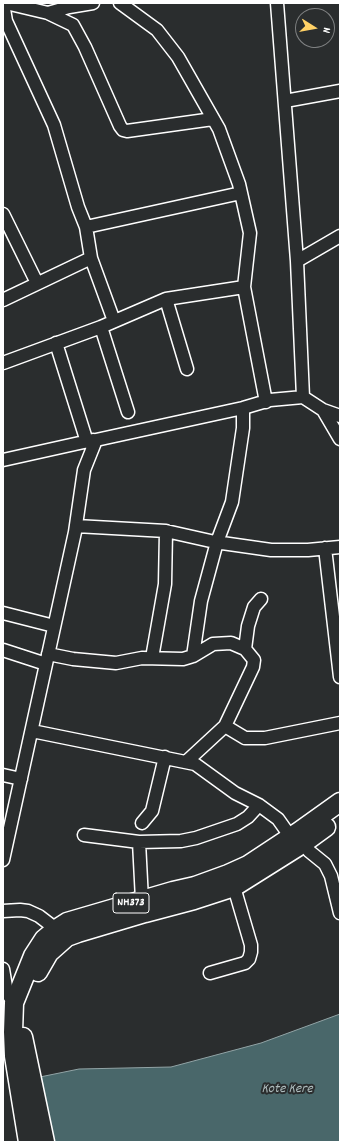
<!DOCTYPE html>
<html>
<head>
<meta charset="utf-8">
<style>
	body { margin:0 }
	#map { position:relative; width:343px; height:1145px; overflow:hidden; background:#2a2d2e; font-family:Dekko,sans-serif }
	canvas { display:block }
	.frame { position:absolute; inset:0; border:4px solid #fff; pointer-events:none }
	.north { position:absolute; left:295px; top:8px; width:40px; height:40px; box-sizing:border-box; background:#2a2d2e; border:1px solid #7f8182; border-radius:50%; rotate:101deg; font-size:11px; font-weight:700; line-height:16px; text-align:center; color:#fff }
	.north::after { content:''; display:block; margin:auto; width:14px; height:18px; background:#ffd166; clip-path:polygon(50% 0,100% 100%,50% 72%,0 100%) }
</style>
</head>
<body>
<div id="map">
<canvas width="343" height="1145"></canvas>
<div class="frame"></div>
<div class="north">N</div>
</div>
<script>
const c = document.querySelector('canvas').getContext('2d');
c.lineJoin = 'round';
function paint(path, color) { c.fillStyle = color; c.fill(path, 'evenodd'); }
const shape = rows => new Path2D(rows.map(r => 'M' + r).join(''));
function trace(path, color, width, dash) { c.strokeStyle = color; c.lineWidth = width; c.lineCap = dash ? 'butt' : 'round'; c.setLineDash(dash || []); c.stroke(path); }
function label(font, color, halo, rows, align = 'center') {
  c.font = font + ' Dekko,sans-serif'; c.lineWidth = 4; c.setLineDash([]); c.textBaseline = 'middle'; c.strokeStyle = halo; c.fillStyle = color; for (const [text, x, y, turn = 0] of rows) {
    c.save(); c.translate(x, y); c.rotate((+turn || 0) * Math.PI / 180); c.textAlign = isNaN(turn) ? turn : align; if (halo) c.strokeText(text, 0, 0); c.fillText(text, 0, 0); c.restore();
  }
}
const water = shape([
	[340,1014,340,1142,54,1142,35,1078,79,1069,171,1067,261,1043,340,1014]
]);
paint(water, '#49676a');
trace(water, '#92a4a6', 1);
const minor = shape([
	[93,3,69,7,48,13,10,4,4,6,4,9,6,21,54,125,78,207,86,227,91,258,114,321],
	[120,3,157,30,178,57,219,129,239,184,250,233,244,287,266,402],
	[277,3,297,261,303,397],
	[48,13,73,25,85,47,120,126,123,130,127,131,213,119],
	[285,101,340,91],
	[3,214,37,283],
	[86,227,241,193],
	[297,261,340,236],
	[166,299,187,369],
	[3,300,91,258],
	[101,327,128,412],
	[56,343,87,442],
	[3,363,101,327,166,299,244,287],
	[323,410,340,439],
	[3,460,93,440],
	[76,526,166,531,215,542,271,550,308,550,340,547],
	[325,548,340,677],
	[3,613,54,626],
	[245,649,248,626,254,607,261,599],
	[3,650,46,664],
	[48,654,73,659,116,663,142,658,183,659,193,656,213,644,231,643,245,649,254,660,253,667,225,726,186,762],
	[193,656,201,601,217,542,232,502,243,428,243,408],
	[152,658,165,584,166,531],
	[225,726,245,738,265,738,340,723],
	[32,731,195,764,235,793,259,805,278,819,290,836],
	[3,775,21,779],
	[142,823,152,811,165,757],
	[84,835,139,842,181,841,196,838,237,824,248,817,259,805],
	[139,842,142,900],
	[304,843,309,851,325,864,331,876,340,913],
	[3,860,75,532,84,470,96,440,243,408,270,400,303,397,323,410,340,416],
	[3,911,20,910,28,911,39,916,56,929],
	[3,969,7,993,14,1003],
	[210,973,245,963,249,959,251,952,251,945,234,887]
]);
const highway = shape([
	[38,972,49,953,67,937,78,933,145,913,194,900,234,887,304,843,326,827],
	[23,1037,45,1142],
	[28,1142,14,1056,13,1032,14,1003,33,956,44,939,56,929,67,922,173,891,195,886,228,874,248,865,298,832,340,802]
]);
trace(minor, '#fff', 15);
trace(highway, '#fff', 21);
trace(minor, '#2a2d2e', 12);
trace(highway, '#2a2d2e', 18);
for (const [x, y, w] of [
	[131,903,36]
]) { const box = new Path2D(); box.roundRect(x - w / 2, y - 10, w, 20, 3); c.fillStyle = '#2a2d2e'; c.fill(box); trace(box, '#fff', 1); }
label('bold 12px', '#fff', null, [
	["NH373",131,903]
]);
label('italic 14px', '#adbbbc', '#2a2d2e', [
	["Kote Kere",287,1090]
]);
</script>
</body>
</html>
